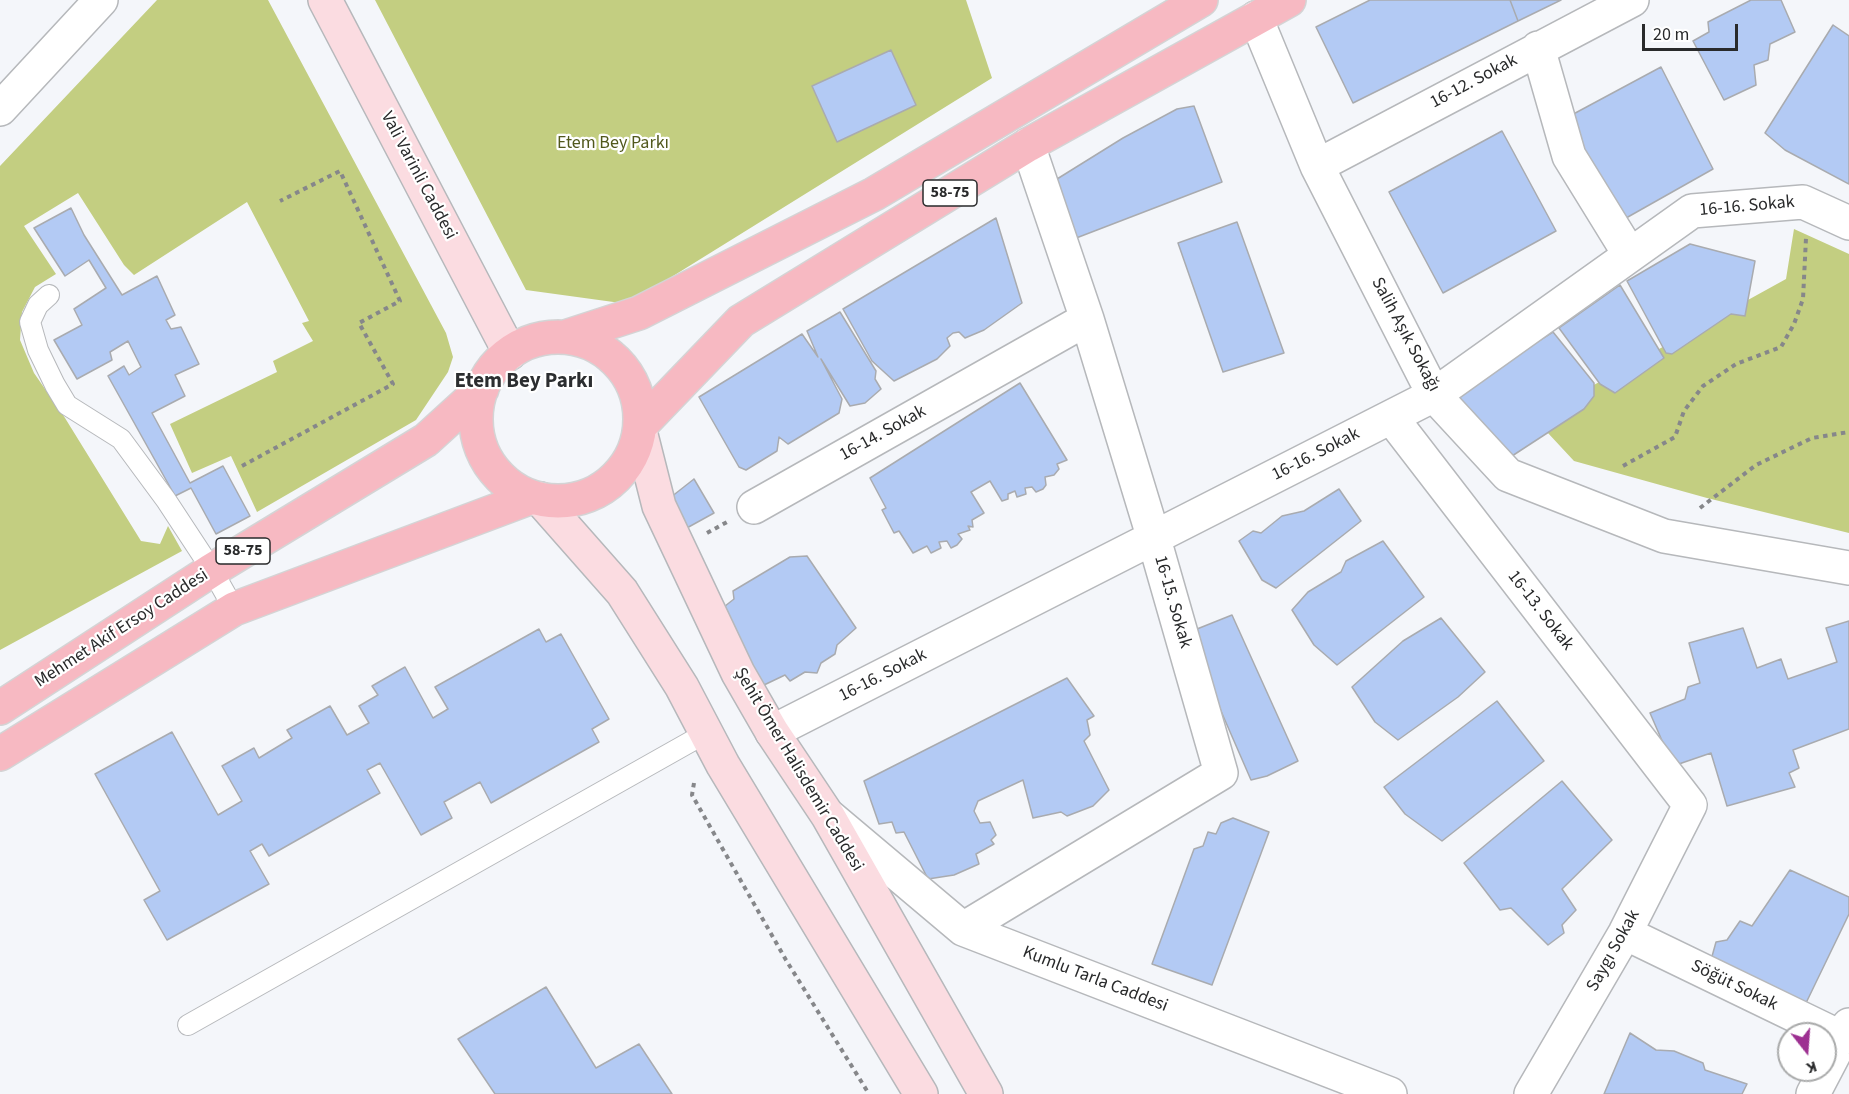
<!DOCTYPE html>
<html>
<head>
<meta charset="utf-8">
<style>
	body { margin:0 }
	#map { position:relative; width:1849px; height:1094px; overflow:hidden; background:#f4f6fa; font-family:"Source Sans 3",sans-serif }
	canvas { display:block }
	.north { position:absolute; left:1777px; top:1022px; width:60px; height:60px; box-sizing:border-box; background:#fff; border:2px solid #a9aaaa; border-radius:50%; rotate:163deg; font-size:16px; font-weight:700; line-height:24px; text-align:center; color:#292a2b }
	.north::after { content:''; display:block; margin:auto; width:21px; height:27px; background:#9d3091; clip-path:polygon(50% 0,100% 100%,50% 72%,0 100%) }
	.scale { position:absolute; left:1642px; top:24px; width:96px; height:27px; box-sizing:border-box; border:3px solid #292a2b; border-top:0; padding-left:8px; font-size:18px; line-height:21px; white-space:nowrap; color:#292a2b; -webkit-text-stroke:4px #fff; paint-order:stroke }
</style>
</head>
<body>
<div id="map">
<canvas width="1849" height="1094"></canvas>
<div class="north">K</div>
<div class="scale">20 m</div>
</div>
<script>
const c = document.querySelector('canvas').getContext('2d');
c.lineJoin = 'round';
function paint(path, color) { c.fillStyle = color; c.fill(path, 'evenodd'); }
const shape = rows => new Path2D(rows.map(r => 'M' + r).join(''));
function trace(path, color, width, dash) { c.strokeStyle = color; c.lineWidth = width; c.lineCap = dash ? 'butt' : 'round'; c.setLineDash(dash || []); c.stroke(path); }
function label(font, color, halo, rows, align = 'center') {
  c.font = font + ' "Source Sans 3",sans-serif'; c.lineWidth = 4.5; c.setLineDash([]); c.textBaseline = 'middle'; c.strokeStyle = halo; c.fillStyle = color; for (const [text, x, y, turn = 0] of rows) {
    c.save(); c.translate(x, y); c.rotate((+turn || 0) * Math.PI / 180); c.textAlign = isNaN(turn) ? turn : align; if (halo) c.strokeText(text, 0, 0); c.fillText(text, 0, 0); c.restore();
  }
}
paint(shape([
	[157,0,268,0,446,333,453,357,448,372,416,420,257,512,231,456,192,473,170,424,277,372,273,361,313,341,302,323,309,321,247,202,134,275,124,265,78,193,24,226,56,274,35,287,22,312,20,340,34,373,65,418,141,541,160,544,168,526,182,551,0,650,0,166],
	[375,0,966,0,992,78,628,304,526,290],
	[1794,229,1849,254,1849,533,1707,498,1574,461,1534,418,1786,279]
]), '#c3ce81');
const building = shape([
	[1370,0,1510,0,1518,21,1353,103,1316,27,1370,0],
	[1510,0,1561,0,1518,21,1510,0],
	[1751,0,1781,0,1795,32,1770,44,1768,60,1754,65,1756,85,1724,100,1693,41,1709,32,1708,22,1751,0],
	[1833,25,1849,36,1849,184,1785,150,1765,133,1833,25],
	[891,50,916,105,837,142,812,86,891,50],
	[1661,67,1713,169,1619,222,1566,118,1661,67],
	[1194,106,1222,182,1071,240,1049,184,1123,138,1177,109,1194,106],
	[1502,131,1556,231,1443,293,1389,192,1502,131],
	[71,208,84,235,122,295,157,276,175,315,166,320,171,329,181,327,199,364,175,375,185,396,152,413,190,483,223,466,250,516,216,534,191,488,175,496,108,376,124,366,129,375,141,367,128,341,110,352,112,360,77,379,54,340,82,325,74,309,106,288,89,260,65,276,34,228,71,208],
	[996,218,1022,303,984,330,965,338,959,332,953,333,947,338,950,346,937,359,894,381,872,361,843,309,996,218],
	[1237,222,1284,353,1223,372,1178,243,1237,222],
	[1690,244,1755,261,1745,316,1731,314,1672,354,1666,353,1627,281,1690,244],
	[1620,285,1664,358,1615,393,1600,384,1559,328,1620,285],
	[840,312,876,371,875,379,881,389,865,403,850,406,821,359,842,399,839,413,788,444,779,437,777,451,746,470,739,467,699,397,802,334,818,357,807,331,840,312],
	[1553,332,1594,383,1594,396,1584,409,1512,456,1450,396,1553,332],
	[1020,383,1067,460,1057,464,1059,469,1054,475,1045,477,1046,485,1043,489,1036,492,1032,487,1025,488,1026,494,1017,497,1015,491,1008,494,1008,499,1002,501,990,481,971,492,984,513,972,520,973,527,968,526,970,530,958,534,962,539,957,545,951,548,947,541,939,542,941,548,931,553,927,546,913,553,899,531,894,533,882,510,886,508,870,478,1020,383],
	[694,479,714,513,685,529,666,501,694,479],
	[1339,489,1361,521,1276,588,1262,580,1239,541,1253,531,1261,533,1282,516,1304,511,1339,489],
	[1383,541,1424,597,1337,665,1314,645,1292,610,1308,592,1341,572,1346,561,1383,541],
	[807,556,856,628,837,645,835,654,821,663,817,673,805,672,790,681,785,675,764,685,720,610,734,599,733,591,790,557,807,556],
	[1232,615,1298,761,1267,776,1251,780,1187,633,1232,615],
	[1441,618,1485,672,1458,697,1398,740,1375,722,1352,687,1403,641,1441,618],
	[1849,621,1849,729,1793,750,1799,768,1789,773,1795,787,1727,806,1711,753,1673,766,1650,713,1685,699,1688,687,1700,683,1689,643,1743,628,1757,668,1781,659,1788,679,1837,662,1826,628,1849,621],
	[539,629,546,642,561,634,609,719,592,729,599,742,491,803,480,782,444,802,452,818,421,835,380,763,367,770,380,793,269,856,262,844,250,851,269,884,167,940,144,900,160,891,95,774,172,732,218,815,242,801,222,766,254,748,259,758,292,738,287,730,330,706,347,735,369,723,359,706,378,695,372,686,405,667,433,718,448,709,435,687,539,629],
	[1067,678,1094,716,1087,720,1090,735,1084,741,1109,790,1093,806,1067,816,1061,812,1033,818,1023,780,978,801,974,811,980,823,990,822,996,835,991,840,994,844,976,854,979,864,954,875,928,879,904,832,896,833,892,822,879,824,864,781,1067,678],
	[1497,701,1544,761,1442,841,1405,814,1384,787,1497,701],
	[1562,781,1612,840,1562,889,1576,910,1562,925,1564,933,1548,945,1511,908,1500,910,1464,863,1562,781],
	[1233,818,1269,832,1212,985,1152,964,1194,849,1203,846,1208,832,1216,834,1221,823,1233,818],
	[1790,870,1849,897,1849,914,1806,1003,1711,960,1716,942,1727,940,1740,921,1752,926,1790,870],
	[546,987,596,1068,639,1044,672,1094,495,1094,458,1039,546,987],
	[1630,1033,1656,1050,1674,1051,1703,1063,1705,1070,1747,1084,1742,1094,1604,1094,1630,1033]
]);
paint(building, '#b3caf4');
trace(building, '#a9abaf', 1.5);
const lane = shape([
	[49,295,38,305,30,322,38,350,55,385,67,405,121,439,166,500,212,570,234,609],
	[188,1025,706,733]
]);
const street = shape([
	[1256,18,1317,166,1434,395,1508,475,1664,536,1849,568],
	[1538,48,1569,156,1630,255],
	[0,109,101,0],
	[1317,166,1632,0],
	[1391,417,1690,805,1625,933,1531,1094],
	[754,507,1087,319],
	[772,732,1434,395,1692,211,1803,202,1849,223],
	[830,817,963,929,1390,1094],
	[963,929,1221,773,1154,539,1087,319,1028,145],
	[1625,933,1842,1038],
	[1813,1094,1849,1025]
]);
const secondary = shape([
	[325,0,510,353],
	[640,431,659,506,738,673,772,732,828,816,986,1094],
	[540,499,622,592,682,687,723,765,921,1094]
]);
const primary = shape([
	[565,337,639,313,874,194,1201,0],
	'476 419a82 82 0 1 1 164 0a82 82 0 1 1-164 0Z',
	[640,426,741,321,1028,145,1289,0],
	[0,708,212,570,426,440,482,389],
	[0,754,234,609,532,497]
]);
trace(lane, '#b6b8bb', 22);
trace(street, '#b6b8bb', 36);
trace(secondary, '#b6b8bb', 36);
trace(primary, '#d4d4d5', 36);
trace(shape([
	[242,466,393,384,359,323,400,301,340,171,280,201],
	[1623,466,1675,437,1684,411,1703,386,1736,364,1781,347,1794,324,1803,299,1806,238],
	[1700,508,1756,465,1812,438,1849,432],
	[707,533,727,522],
	[694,783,692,795,786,960,869,1094]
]), '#86878a', 4, [4.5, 4.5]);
trace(lane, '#fff', 20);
trace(street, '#fff', 33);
trace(secondary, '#fbdce1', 33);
trace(primary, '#f7b9c2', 33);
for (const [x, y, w] of [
	[950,193,54],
	[243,551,54]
]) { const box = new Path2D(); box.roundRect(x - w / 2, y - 13, w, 26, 4.5); c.fillStyle = '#fff'; c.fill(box); trace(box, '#292a2b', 1.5); }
label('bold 16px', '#292a2b', null, [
	["58-75",950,193],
	["58-75",243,551]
]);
label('18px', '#292a2b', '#fff', [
	["16-12. Sokak",1474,82,-28],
	["Vali Varinli Caddesi",418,176,62],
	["16-16. Sokak",1747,207,-5],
	["Salih Aşık Sokağı",1405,335,62],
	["16-14. Sokak",883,434,-29],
	["16-16. Sokak",1316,455,-27],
	["16-15. Sokak",1172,602,74],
	["16-13. Sokak",1540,611,52],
	["Mehmet Akif Ersoy Caddesi",122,629,-33],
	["16-16. Sokak",883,676,-27],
	["Şehit Ömer Halisdemir Caddesi",798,770,59],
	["Saygı Sokak",1614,951,-61],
	["Kumlu Tarla Caddesi",1095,980,21],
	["Söğüt Sokak",1734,986,26]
]);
label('18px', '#51581c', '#fff', [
	["Etem Bey Parkı",613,144]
]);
label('bold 21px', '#2c2e30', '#fff', [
	["Etem Bey Parkı",524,382]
]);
</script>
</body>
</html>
